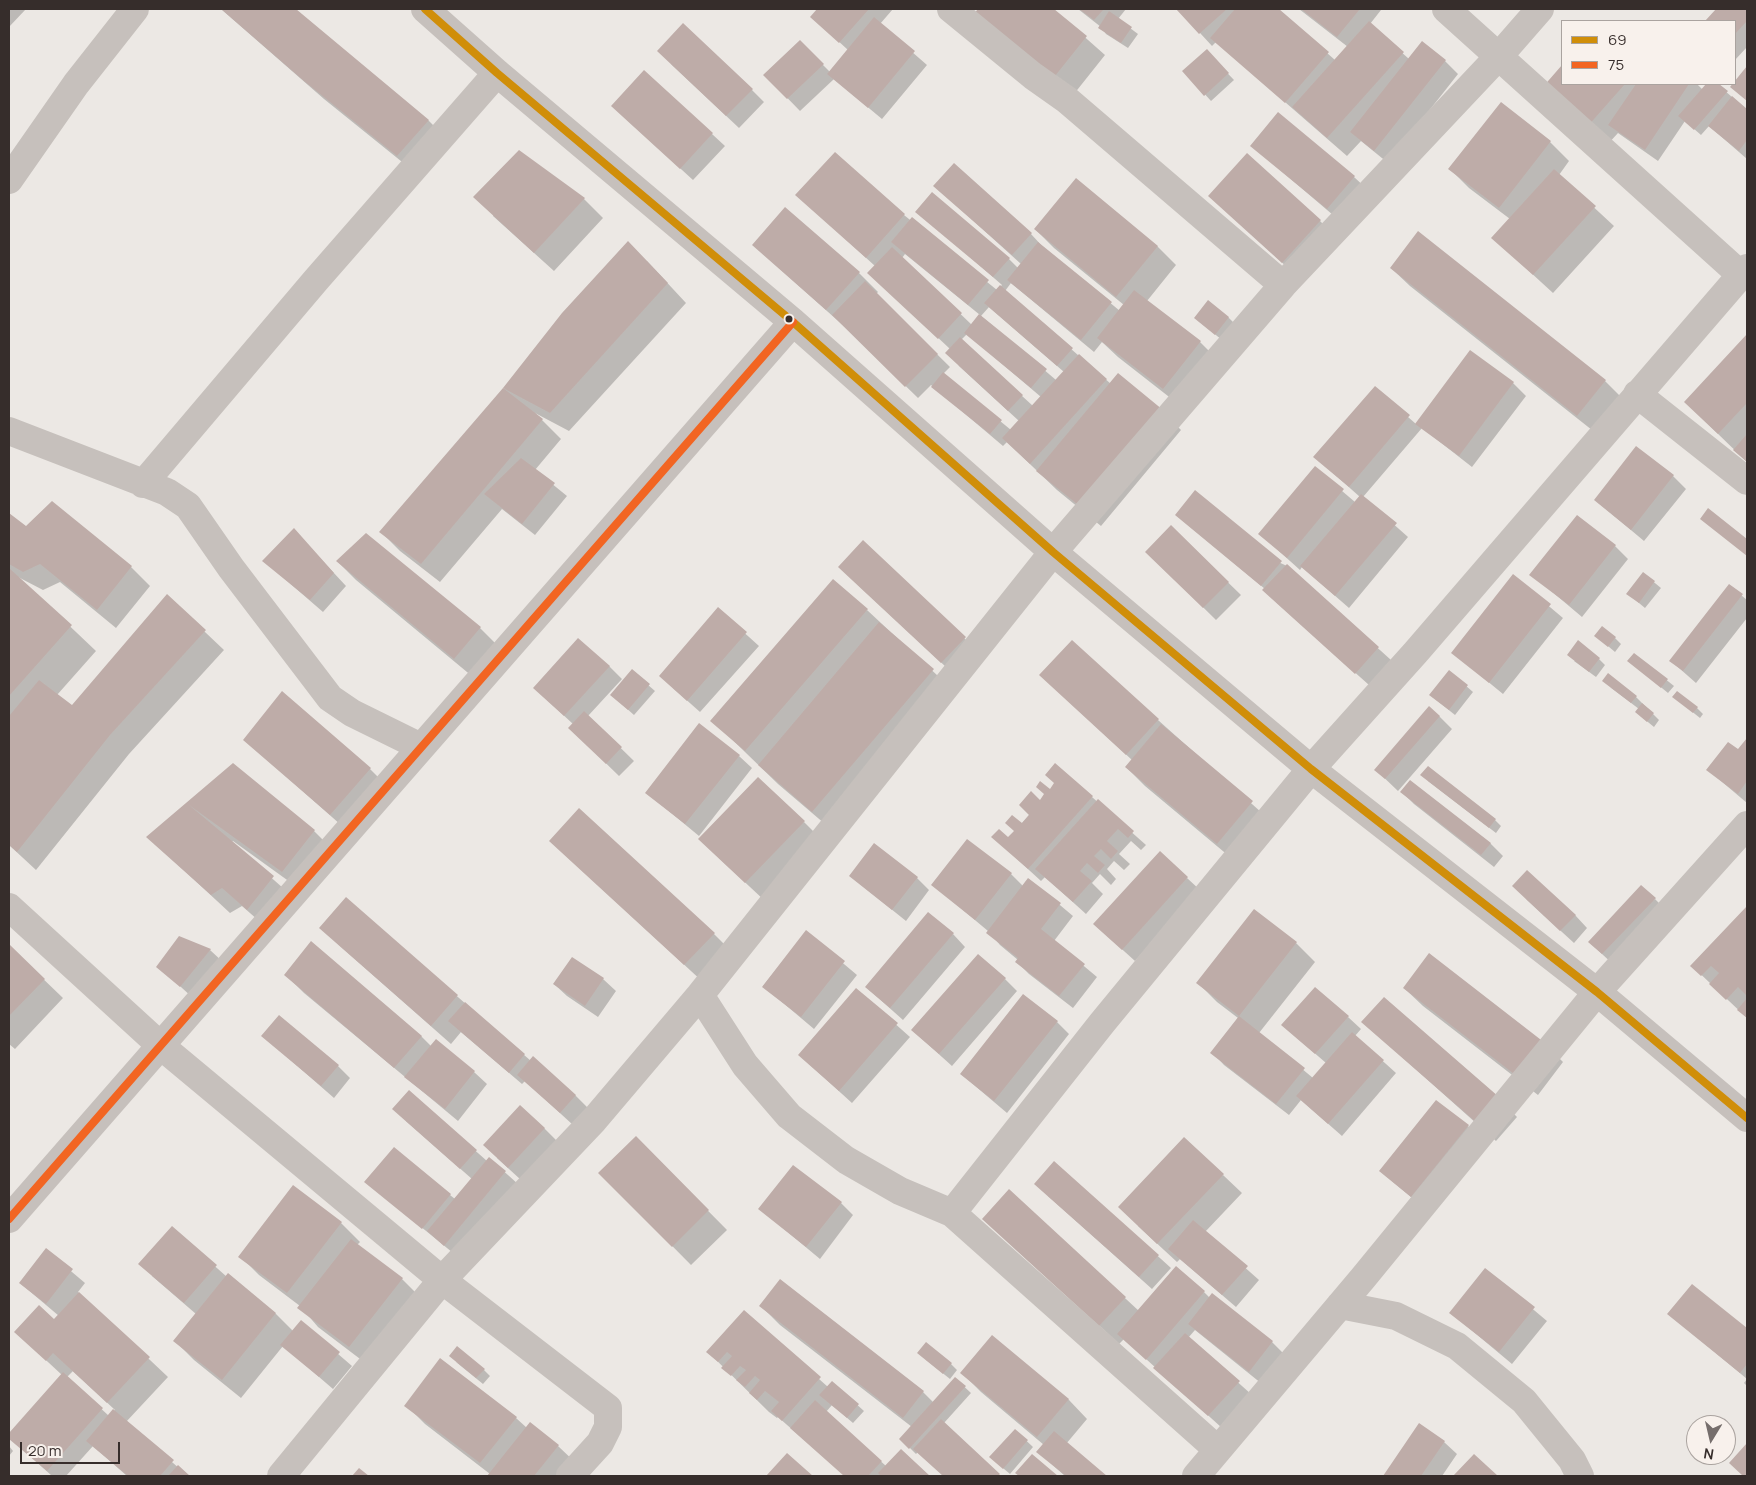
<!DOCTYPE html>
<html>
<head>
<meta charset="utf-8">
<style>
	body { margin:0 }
	#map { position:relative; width:1756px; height:1485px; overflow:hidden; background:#ece8e4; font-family:Manrope,sans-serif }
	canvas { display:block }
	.frame { position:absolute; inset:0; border:10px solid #362d2b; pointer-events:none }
	.legend { position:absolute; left:1561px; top:20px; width:175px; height:65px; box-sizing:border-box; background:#f8f1ec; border:1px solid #aaa39f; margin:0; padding:6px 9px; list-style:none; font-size:15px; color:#362d2b }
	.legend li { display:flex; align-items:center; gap:10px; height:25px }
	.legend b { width:25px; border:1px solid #aaa39f }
	.north { position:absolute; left:1686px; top:1415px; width:50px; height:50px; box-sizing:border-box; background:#f8f1ec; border:1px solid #aaa39f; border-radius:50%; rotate:189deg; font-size:14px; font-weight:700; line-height:20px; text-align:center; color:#362d2b }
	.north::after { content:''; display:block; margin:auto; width:18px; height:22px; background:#766e6c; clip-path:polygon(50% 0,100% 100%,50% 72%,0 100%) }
	.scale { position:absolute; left:20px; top:1442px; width:100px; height:22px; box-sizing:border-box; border:2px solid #362d2b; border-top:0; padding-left:6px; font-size:15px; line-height:18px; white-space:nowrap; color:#362d2b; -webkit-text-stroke:4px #f8f1ec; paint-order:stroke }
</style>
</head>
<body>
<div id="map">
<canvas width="1756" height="1485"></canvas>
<div class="frame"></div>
<ul class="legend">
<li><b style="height:6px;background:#d08e09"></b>69</li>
<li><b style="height:6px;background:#f26522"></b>75</li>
</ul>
<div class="north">N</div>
<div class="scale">20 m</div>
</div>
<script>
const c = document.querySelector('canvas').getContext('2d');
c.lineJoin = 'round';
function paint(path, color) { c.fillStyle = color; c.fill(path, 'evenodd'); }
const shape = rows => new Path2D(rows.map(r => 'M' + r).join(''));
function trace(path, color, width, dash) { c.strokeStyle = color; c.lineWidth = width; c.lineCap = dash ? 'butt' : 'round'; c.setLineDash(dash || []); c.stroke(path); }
paint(shape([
	[9,9,26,9,9,27],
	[221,9,293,9,429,121,448,140,417,174,324,99],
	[819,9,893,9,880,24,927,65,882,119,834,79,800,111,765,75,800,42,830,72,848,50,812,17],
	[979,9,1053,9,1105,55,1070,99,973,17],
	[1078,9,1126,9,1118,19,1138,34,1128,48,1106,34,1101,27],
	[1178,9,1277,9,1335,60,1348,47,1299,9,1380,9,1381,10,1370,24,1409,59,1445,61,1458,74,1388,163,1361,141,1347,156,1216,42,1212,46],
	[1718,9,1747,9,1747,47,1735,60,1735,21,1706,21],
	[1212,57,1234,80,1211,101,1184,71],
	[671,64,752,90,764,102,739,128],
	[1562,67,1562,84,1697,84,1703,90,1706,84,1717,84,1747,110,1747,159,1709,126,1701,135,1685,121,1658,161,1618,133,1607,145,1544,88],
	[1501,104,1550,142,1569,161,1559,175,1614,226,1553,293,1493,238,1510,219,1469,188,1450,169],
	[625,118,712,134,725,146,693,180],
	[1252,146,1354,177,1367,189,1340,221],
	[519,152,584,199,603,218,554,271,493,216],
	[935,186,1031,234,1043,247,1120,311,1124,305,1054,248,1035,229,1157,246,1176,265,1147,301,1200,342,1219,361,1182,407,1118,357,1102,342,1094,352,1011,283,1005,291,1111,384,1162,411,1181,430,1101,526,1057,490,1007,442,1003,446,931,385,918,398,846,328,753,245,859,273,878,292,876,294,950,367,943,374,1011,430,1019,421,959,366,950,349,882,285,875,266,797,195,904,215,997,290,1002,285,917,211,1009,259,1018,268,1021,264],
	[905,254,980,315,972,325,902,258],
	[989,307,1064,372,1056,380,981,316],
	[967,334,1041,397,1033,406,961,340],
	[1210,196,1320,221,1339,240,1302,281],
	[1418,233,1605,381,1624,400,1597,434,1410,286,1391,268],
	[647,261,686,303,569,431,535,413,561,439,535,470,567,496,535,535,502,509,440,582,400,551,381,532,504,389,563,313],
	[1228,317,1234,323,1222,340,1195,318],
	[1747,336,1747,462,1685,402],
	[1471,352,1513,383,1526,396,1472,467,1422,428,1363,497,1408,537,1349,608,1302,567,1300,570,1260,534,1315,468,1355,502,1360,497,1315,457,1375,388,1416,424],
	[1673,476,1686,489,1644,541,1595,500],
	[53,503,131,567,150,586,116,628,60,582,43,590,18,577,96,651,57,695,72,707,167,596,224,650,129,754,36,870,9,845,9,514,26,527],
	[1176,515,1287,566,1391,660,1369,685,1277,603,1265,589],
	[1171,527,1241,595,1216,620,1147,552],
	[294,530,346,586,323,612,264,561],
	[366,535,480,628,499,647,473,677,356,580,337,561],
	[863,542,984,657,961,681,858,585],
	[1615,546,1628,559,1582,617,1531,574],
	[1644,574,1661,588,1645,608,1628,594],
	[1513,576,1563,618,1503,694,1453,653],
	[1730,586,1747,600,1747,618,1696,683,1671,661],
	[718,609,759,646,700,712,673,688],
	[867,610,952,689,832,830,778,784,712,720],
	[1615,638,1621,644,1615,652,1602,641],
	[1634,654,1674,686,1668,693,1629,661],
	[1599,659,1605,665,1596,677,1574,661],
	[609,666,622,679,588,716,634,761,619,776,582,740,573,724,547,700],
	[632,671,655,691,634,715,617,700],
	[1449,671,1473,692,1455,715,1430,695],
	[1040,675,1158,720,1271,821,1236,862,1145,786,1126,767,1132,760],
	[1610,687,1636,697,1659,720,1654,727,1643,718,1639,709],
	[1680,702,1697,708,1703,714,1700,718],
	[1439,716,1452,729,1398,791,1376,770],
	[245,740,370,769,389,788,350,833],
	[1747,740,1747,803,1708,770,1739,751],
	[739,756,752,768,699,836,647,793],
	[233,764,314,831,333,850,301,890,233,841,231,842,292,896,267,928,242,906,230,913,148,837],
	[1428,767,1495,820,1501,826,1496,833,1428,781],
	[1050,791,1092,797,1146,845,1141,850,1131,841,1119,854,1130,864,1124,870,1114,861,1107,869,1116,879,1111,885,1100,874,1092,883,1103,894,1086,914,1045,877,1041,881,993,837,1008,839],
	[1402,792,1490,843,1503,856,1494,867,1414,804],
	[804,822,823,841,765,901,719,858],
	[550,841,714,934,733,953,704,983],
	[1011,874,1023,886,1029,879,1073,916,1054,941,1097,977,1073,1008,1029,974,1017,962,1018,960,1000,945,988,931,933,885],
	[850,876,917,878,929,890,906,921],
	[1187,878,1200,890,1135,961,1094,924],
	[346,899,531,1061,575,1095,588,1108,573,1125,525,1081,522,1084,461,1032,451,1044,340,946,321,928],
	[1526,899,1575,915,1587,928,1574,943],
	[1655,899,1667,911,1615,966,1589,942],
	[1747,907,1747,1018,1692,966],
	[806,932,857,975,814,1029,763,986],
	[953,934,965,947,903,1020,866,987],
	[1296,943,1315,962,1259,1033,1313,1078,1326,1063,1296,1037,1348,1017,1361,1029,1355,1036,1396,1073,1342,1136,1301,1100,1289,1115,1224,1065,1212,1052,1238,1018,1217,1002,1198,983],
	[9,946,63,998,15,1049,9,1044],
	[210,950,223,962,193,998,158,966],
	[285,974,421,1036,431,1046,474,1072,487,1084,458,1121,304,993],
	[603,979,616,991,598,1017,567,996,554,984],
	[1005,979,1017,991,952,1066,912,1030],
	[1404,988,1544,1043,1563,1062,1538,1095,1423,1006],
	[857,990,910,1037,852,1103,799,1055],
	[1057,1022,1069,1034,1007,1113,961,1074],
	[1363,1022,1498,1098,1517,1117,1496,1141],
	[263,1036,338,1066,350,1078,334,1098],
	[409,1092,487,1161,489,1158,518,1184,458,1257,366,1182,450,1195,455,1199,472,1179,406,1121],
	[1468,1126,1480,1139,1424,1208,1380,1171],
	[544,1128,557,1141,521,1180,497,1158],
	[636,1138,727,1230,691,1265,600,1173],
	[1055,1163,1171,1268,1152,1289,1048,1196],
	[1223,1175,1242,1193,1205,1232,1259,1280,1236,1307,1180,1259,1177,1262,1138,1226],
	[1009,1191,1139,1311,1204,1292,1210,1298,1212,1295,1272,1342,1285,1355,1262,1384,1195,1330,1188,1338,1251,1394,1222,1428,1124,1339,1119,1344,984,1219],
	[841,1203,853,1215,820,1259,760,1209],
	[341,1223,360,1242,357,1245,402,1279,421,1298,368,1365,318,1327,300,1306,259,1275,240,1256],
	[172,1228,227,1277,228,1275,276,1314,293,1331,301,1322,352,1366,333,1389,283,1346,241,1398,194,1360,175,1341,196,1314,152,1276],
	[46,1250,85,1283,78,1292,168,1377,126,1422,188,1476,127,1476,93,1446,66,1476,52,1476,9,1437,62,1375,35,1350,59,1316,20,1283],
	[73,1371,115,1410,109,1416,67,1377],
	[1485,1269,1547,1321,1512,1364,1451,1313],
	[1692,1285,1747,1330,1747,1386,1744,1383,1747,1379,1669,1314],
	[761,1306,923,1392,934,1403,956,1379,971,1393,944,1423,1000,1476,944,1476,918,1452,916,1454,901,1439,912,1427,780,1325],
	[744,1312,828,1387,832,1382,864,1411,853,1423,832,1405,826,1412,886,1466,901,1450,929,1476,845,1476,778,1417,777,1418,769,1412,708,1352],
	[992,1337,1069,1400,1087,1419,1066,1444,1105,1476,1065,1476,1038,1452,1044,1445,981,1392,962,1373],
	[925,1359,951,1364,957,1370,950,1379],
	[456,1362,484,1370,490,1376,483,1384],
	[406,1405,516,1418,527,1428,558,1446,577,1464,567,1476,488,1476,490,1474,425,1424],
	[1419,1425,1444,1442,1457,1454,1442,1476,1384,1476],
	[1015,1430,1033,1447,1010,1474,997,1463],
	[9,1446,13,1451,9,1456]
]), '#0003');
paint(shape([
	[221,9,296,9,429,120,397,156,304,81],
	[817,9,869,9,839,43,810,17],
	[978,9,1054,9,1087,36,1051,81,971,17],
	[1079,9,1104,9,1094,20],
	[1176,9,1227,9,1199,34],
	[1235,9,1279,9,1329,52,1285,103,1210,38],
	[1301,9,1360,9,1337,37],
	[1716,9,1747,9,1747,21,1735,34,1735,21,1705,21],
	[1109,11,1132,27,1121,43,1098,28],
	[874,17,915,51,868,108,827,74],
	[1369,21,1404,52,1327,138,1292,107],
	[683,23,753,89,726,116,657,51],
	[800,40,824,64,787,99,763,75],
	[1422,41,1446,60,1374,151,1350,132],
	[1207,49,1229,73,1204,96,1182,71],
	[1562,65,1562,84,1625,84,1587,127,1542,88],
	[1747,66,1747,101,1730,87],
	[644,70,713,133,680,169,611,106],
	[1636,84,1689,84,1645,150,1608,125],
	[1706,84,1719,84,1728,91,1694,130,1678,116],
	[1732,96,1747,109,1747,140,1739,151,1708,126],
	[1501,102,1551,141,1499,208,1448,169],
	[1278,112,1355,176,1327,209,1250,146],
	[519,150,585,198,534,253,473,197],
	[835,152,905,214,866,258,795,195],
	[1247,153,1321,220,1282,263,1208,196],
	[954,163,1032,233,1012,255,933,186],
	[1554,169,1596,206,1533,275,1491,238],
	[1076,178,1158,246,1116,297,1034,229],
	[932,192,1010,258,993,277,915,212],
	[785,207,860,272,826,310,752,245],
	[912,217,989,280,968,305,891,242],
	[1418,231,1606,380,1577,416,1390,268],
	[628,241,668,283,550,413,503,388,562,313],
	[1038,242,1112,302,1081,340,1007,280],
	[892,247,962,313,938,339,867,273],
	[865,281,938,354,905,387,832,315],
	[1000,285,1073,348,1057,366,984,303],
	[1134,290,1201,341,1163,389,1097,338],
	[1208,300,1229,317,1215,335,1194,318],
	[979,314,1047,369,1031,388,964,333],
	[1747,334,1747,403,1718,434,1684,402],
	[960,337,1023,395,1008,411,945,353],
	[1470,350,1514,382,1459,456,1415,424],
	[1079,354,1107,379,1030,464,1002,438],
	[943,372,1002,420,990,434,931,387],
	[1118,373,1163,410,1082,508,1036,471],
	[1375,386,1410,415,1349,487,1313,457],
	[503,388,543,419,421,564,379,532],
	[1747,434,1747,462,1733,450],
	[1636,446,1674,475,1631,530,1594,500],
	[521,458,555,483,522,524,484,494],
	[1315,466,1344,489,1287,558,1258,534],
	[1195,490,1282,561,1261,586,1175,515],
	[1361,494,1397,523,1335,596,1300,566],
	[52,501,132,566,97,610,40,564,23,572,9,564,9,513,26,526],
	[1708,508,1747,539,1747,556,1700,519],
	[1577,515,1616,545,1569,605,1529,575],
	[1171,525,1229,582,1203,608,1145,552],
	[294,528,334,573,310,600,262,561],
	[366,533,481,627,454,659,336,561],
	[863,540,966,637,941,663,838,567],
	[1287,564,1379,647,1355,674,1262,590],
	[9,568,72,625,9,696],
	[1643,572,1655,581,1639,603,1626,594],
	[1513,574,1551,604,1489,683,1451,653],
	[833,579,868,609,745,751,710,721],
	[1729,584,1743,594,1683,671,1669,661],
	[167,594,206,630,110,735,17,852,9,845,9,716,39,680,72,705],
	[718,607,747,632,687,701,659,676],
	[879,622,934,669,812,812,758,765],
	[1602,626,1616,637,1608,647,1594,636],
	[578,638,610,666,564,716,533,688],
	[1072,640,1159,719,1126,755,1039,675],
	[1578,640,1600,658,1589,672,1567,655],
	[1634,653,1668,679,1661,688,1627,661],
	[632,669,650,684,628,710,610,695],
	[1449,670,1468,685,1449,710,1429,695],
	[1608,673,1637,696,1631,703,1602,681],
	[282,691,371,768,330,815,243,740],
	[1677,691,1698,707,1693,713,1672,697],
	[1642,703,1654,713,1647,722,1635,712],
	[1429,706,1440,716,1385,779,1374,770],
	[584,711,622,747,606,764,568,728],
	[699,723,740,755,685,824,645,793],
	[1161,724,1253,801,1217,844,1125,767],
	[1747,738,1747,781,1738,794,1706,770,1728,742,1738,749],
	[233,763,315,830,282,872,189,805,274,876,247,910,222,888,211,895,146,837],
	[1055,763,1093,796,1028,869,991,837,999,829,1008,837,1014,831,1005,823,1012,815,1022,823,1029,815,1019,805,1031,791,1040,800,1044,794,1036,787,1040,781,1050,789,1054,783,1045,775],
	[1428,766,1496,819,1489,828,1420,775],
	[758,777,805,821,745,883,698,839],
	[1410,780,1491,843,1481,855,1400,792],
	[1098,799,1134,831,1128,838,1118,829,1107,841,1118,851,1111,859,1101,849,1094,856,1105,865,1098,873,1087,863,1080,871,1092,881,1073,902,1035,869],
	[579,808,715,933,684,965,549,841],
	[967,839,1012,873,975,920,931,885],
	[874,843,918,877,892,910,849,876],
	[1160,851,1188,877,1122,950,1093,924],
	[1527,870,1576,915,1560,931,1512,886],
	[1028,878,1061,903,1041,929,1085,964,1059,996,1015,962,1018,958,986,933],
	[1641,885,1656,898,1602,954,1588,942],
	[346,897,458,995,431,1026,319,928],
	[1747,906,1747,996,1738,987,1726,1000,1709,984,1719,973,1711,966,1701,976,1690,966],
	[1254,909,1297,942,1239,1016,1196,983],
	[928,912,954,933,890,1008,865,987],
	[806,930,845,961,801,1017,762,987],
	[179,936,211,949,180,987,156,967],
	[311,941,422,1036,394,1068,284,975],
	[9,944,45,979,9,1016],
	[1429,953,1545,1043,1518,1077,1403,988],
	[978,954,1006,978,939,1054,911,1030],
	[572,957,604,978,585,1006,553,984],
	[1315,987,1349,1016,1315,1054,1281,1025],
	[856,988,898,1023,839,1091,798,1055],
	[1023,994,1058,1021,994,1101,960,1074],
	[1384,997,1499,1097,1477,1123,1361,1022],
	[1747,998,1747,1018,1737,1010],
	[465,1002,525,1054,509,1073,448,1021],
	[279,1015,339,1065,321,1086,261,1036],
	[1239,1016,1305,1068,1276,1104,1210,1053],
	[1352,1032,1384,1060,1328,1124,1296,1096],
	[436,1039,475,1071,445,1109,404,1077],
	[533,1056,576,1095,560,1113,517,1075],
	[409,1090,477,1150,460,1169,392,1109],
	[1436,1100,1469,1125,1411,1197,1379,1171],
	[520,1105,545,1128,508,1168,483,1145],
	[636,1136,709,1210,672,1247,598,1173],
	[1184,1137,1224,1174,1157,1244,1118,1207],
	[394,1147,451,1194,422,1229,364,1182],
	[489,1157,506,1171,444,1246,427,1231],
	[1054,1161,1159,1255,1139,1277,1034,1184],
	[793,1165,842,1202,806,1247,758,1209],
	[293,1185,342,1222,287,1293,238,1257],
	[1009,1189,1126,1297,1099,1326,982,1219],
	[1193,1220,1248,1266,1222,1295,1168,1249],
	[172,1226,217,1265,184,1303,138,1264],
	[351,1239,403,1278,349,1347,297,1308],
	[46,1248,73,1269,46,1304,19,1283],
	[1176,1266,1205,1291,1146,1360,1117,1334],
	[1485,1268,1535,1307,1499,1352,1449,1313],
	[228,1273,276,1313,222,1380,173,1341],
	[780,1279,924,1391,903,1418,759,1306],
	[1692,1284,1747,1328,1747,1364,1740,1373,1667,1314],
	[79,1292,150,1357,107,1403,53,1353,46,1361,14,1332,39,1305,54,1319],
	[1212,1293,1273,1341,1249,1372,1188,1324],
	[744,1310,821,1377,782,1421,771,1411,779,1402,765,1391,757,1400,749,1393,760,1380,755,1376,745,1387,736,1380,746,1370,740,1366,731,1376,721,1368,732,1356,727,1352,718,1362,706,1352],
	[301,1320,340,1352,319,1377,280,1345],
	[1185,1333,1240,1381,1208,1416,1153,1368],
	[992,1335,1069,1399,1037,1437,960,1373],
	[926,1342,952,1363,943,1374,917,1353],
	[457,1346,485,1369,476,1378,449,1356],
	[440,1358,517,1417,480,1463,404,1406],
	[63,1372,103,1408,47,1471,9,1439,9,1433],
	[955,1377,966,1386,909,1449,899,1439],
	[832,1381,859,1404,847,1418,819,1395],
	[815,1400,882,1461,868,1476,844,1476,790,1428],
	[113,1409,174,1460,160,1476,128,1476,86,1441],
	[941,1419,1000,1474,998,1476,943,1476,913,1449],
	[530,1422,559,1445,534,1476,487,1476],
	[1419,1423,1445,1441,1421,1476,1383,1476],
	[1015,1429,1028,1440,1003,1469,989,1457],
	[1054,1431,1107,1476,1066,1476,1036,1452],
	[1747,1443,1747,1476,1743,1476,1729,1463],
	[901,1449,930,1476,881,1476,878,1473],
	[787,1453,813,1476,766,1476],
	[1032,1454,1058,1476,1019,1476,1015,1473],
	[1474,1454,1498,1476,1453,1476],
	[178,1465,190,1476,168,1476],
	[359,1468,369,1476,352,1476]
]), '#beaca8');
trace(shape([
	[425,9,497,73,793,322,1053,552,1311,769,1597,992,1747,1118],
	[951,9,1033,76,1067,100,1283,285],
	[1446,9,1741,275],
	[9,180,76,84,135,9],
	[1637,394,1747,481],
	[9,431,167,492,188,506,231,568,330,698,352,713,421,747],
	[143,484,316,280,497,73],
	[9,907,161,1046,442,1280,608,1408,608,1427,600,1443,570,1476],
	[700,995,745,1065,789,1116,846,1160,900,1191,952,1213,1218,1450],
	[952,1213,1102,1023,1311,769,1416,652,1747,268],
	[9,1219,793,322],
	[1340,1305,1396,1316,1457,1346,1524,1401,1572,1460,1580,1476],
	[281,1476,442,1280,594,1120,700,995,1053,552,1283,285,1499,56,1540,9],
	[1196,1476,1363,1278,1597,992,1747,825]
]), '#c6c0bc', 28);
trace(shape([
	[425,9,497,73,793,322,1053,552,1311,769,1597,992,1747,1118]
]), '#d08e09', 8);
trace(shape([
	[9,1219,793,322]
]), '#f26522', 8);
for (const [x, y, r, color] of [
	[789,319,4.5,"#362d2b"]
]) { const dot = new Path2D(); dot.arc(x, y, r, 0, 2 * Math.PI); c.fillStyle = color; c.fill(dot); trace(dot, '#f8f1ec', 2); }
</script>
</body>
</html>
